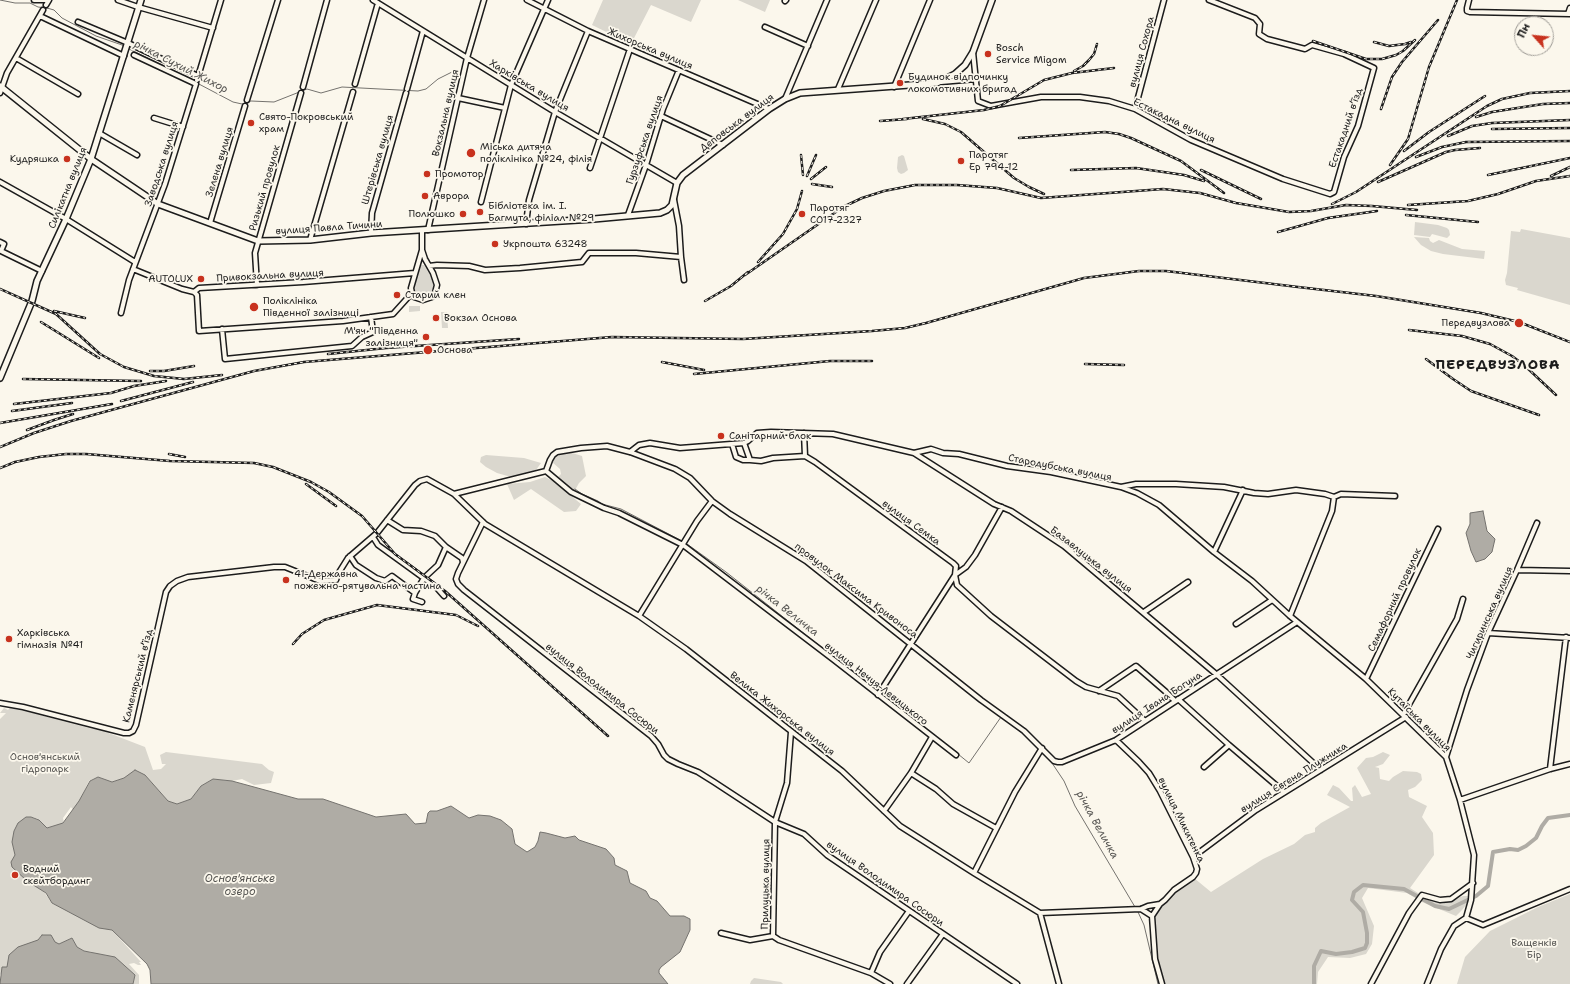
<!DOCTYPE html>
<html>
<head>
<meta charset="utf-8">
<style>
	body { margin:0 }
	#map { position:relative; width:1570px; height:984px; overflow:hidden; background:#fbf7ec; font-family:"Shantell Sans",sans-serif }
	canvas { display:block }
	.north { position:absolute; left:1514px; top:16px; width:40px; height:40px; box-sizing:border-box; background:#fbf7ec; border:1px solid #a29f99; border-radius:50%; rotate:297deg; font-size:11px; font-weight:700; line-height:16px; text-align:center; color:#1c1c1c }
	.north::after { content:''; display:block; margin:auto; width:14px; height:18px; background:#c8321e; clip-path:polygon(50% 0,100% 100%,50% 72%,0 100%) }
</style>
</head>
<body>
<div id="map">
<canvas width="1570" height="984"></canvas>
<div class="north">Пн</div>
</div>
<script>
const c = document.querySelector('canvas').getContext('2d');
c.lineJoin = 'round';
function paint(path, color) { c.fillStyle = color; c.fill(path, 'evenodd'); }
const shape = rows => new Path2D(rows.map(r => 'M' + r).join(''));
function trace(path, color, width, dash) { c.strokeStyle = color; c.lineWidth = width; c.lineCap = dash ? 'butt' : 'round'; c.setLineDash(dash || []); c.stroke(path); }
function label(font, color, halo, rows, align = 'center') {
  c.font = font + ' "Shantell Sans",sans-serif'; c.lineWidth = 3.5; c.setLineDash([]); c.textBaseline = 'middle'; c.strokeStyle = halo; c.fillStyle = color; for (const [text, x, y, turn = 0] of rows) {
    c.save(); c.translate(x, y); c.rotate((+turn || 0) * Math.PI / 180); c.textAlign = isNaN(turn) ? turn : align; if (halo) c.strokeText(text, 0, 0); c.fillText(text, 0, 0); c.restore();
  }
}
paint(shape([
	[603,0,701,0,691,22,651,5,631,44,592,25],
	[738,0,770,0,765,12],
	[902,155,904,156,908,170,904,173,901,174,898,172,897,168,898,157],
	[1415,222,1438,225,1447,228,1449,230,1450,235,1447,238,1432,234,1430,237,1414,235],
	[1521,229,1570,238,1570,305,1517,290,1518,288,1506,285,1505,280,1507,273,1511,231,1520,232],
	[1414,237,1429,238,1430,241,1433,243,1439,240,1462,249,1485,251,1484,259,1443,254,1431,251,1421,245],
	[421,265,424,265,435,283,432,292,427,297,417,297,414,292,415,279],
	[409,306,420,306,420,311,409,312],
	[441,312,447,312,448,328,442,328],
	[569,452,582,456,586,476,579,483,574,492,558,477,561,474,560,469,552,462,556,456],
	[486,455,524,458,541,463,536,470,511,477,497,473,486,467,480,462,481,457],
	[545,477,553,481,581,504,576,511,564,512,531,489,514,500,507,484,530,482],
	[4,708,8,710,10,708,29,712,89,728,101,730,145,747,153,770,161,769,166,764,162,764,160,755,166,752,262,764,269,770,274,772,271,783,254,785,242,779,232,781,213,779,201,786,191,799,177,804,168,801,145,775,124,778,111,782,98,777,89,781,79,802,73,810,71,807,63,818,64,823,47,828,44,826,38,819,32,817,26,817,12,867,44,892,52,903,112,930,141,962,139,962,141,965,138,965,134,963,129,964,139,975,139,984,133,984,135,975,117,960,102,954,95,954,92,952,84,951,77,947,72,938,7,968,0,975,0,719,6,713,0,713],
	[1383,752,1390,755,1383,764,1375,767,1379,768,1380,779,1389,781,1393,777,1403,771,1417,772,1421,774,1422,780,1415,787,1408,790,1409,797,1427,806,1422,817,1433,833,1434,855,1410,888,1426,898,1442,904,1463,896,1468,896,1466,905,1462,910,1456,916,1422,902,1407,893,1368,888,1362,898,1374,926,1372,944,1366,954,1350,958,1328,957,1318,972,1317,984,1165,984,1155,959,1152,918,1160,904,1170,895,1194,878,1211,892,1263,859,1294,844,1305,835,1315,832,1315,828,1321,823,1350,807,1327,795,1333,785,1339,788,1351,801,1353,801,1352,788,1355,785,1362,797,1371,794,1357,768,1366,758,1373,757],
	[1570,894,1570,984,1457,984,1465,957,1490,931,1538,907],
	[754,978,781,982,783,984,750,984,751,981]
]), '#dad7ce');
const water = shape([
	[1483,511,1487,531,1495,539,1492,552,1485,559,1476,562,1471,551,1466,533,1470,524,1470,513,1483,511],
	[135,770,145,775,168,801,177,804,191,799,201,786,213,779,232,781,298,799,323,799,376,817,406,814,415,824,426,823,428,813,430,811,437,811,451,806,469,818,478,815,490,816,501,820,512,829,515,844,527,852,535,847,538,841,540,832,546,833,565,838,575,836,579,840,606,849,614,858,615,865,627,871,630,883,646,891,650,898,657,901,670,916,684,916,690,919,690,930,680,952,661,967,659,970,659,973,668,984,151,984,150,970,147,964,112,930,99,928,52,903,46,893,27,881,12,867,11,862,15,855,12,842,14,831,18,823,26,817,31,817,39,820,47,828,63,823,79,801,90,781,98,777,112,782,124,778,135,770],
	[42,935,51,935,55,942,59,944,72,938,77,947,84,951,115,957,135,975,133,984,0,984,2,967,7,967,9,955,18,947,38,940,42,935]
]);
paint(water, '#afaca5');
trace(water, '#74726e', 1);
trace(shape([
	[0,0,15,3,30,3,38,7,47,8,54,10,62,18,96,36,125,46],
	[127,48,193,80],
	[197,83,233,102,242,104,251,101,274,102,307,89,321,93,342,87,418,91,426,89,438,79,452,72],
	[575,489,582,494,598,501,602,504,621,509,682,541],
	[687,544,726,572,877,691],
	[892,703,919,724],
	[1009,723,1026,736],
	[1042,752,1050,760,1064,781,1075,806,1135,907],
	[958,754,969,763,1001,717],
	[1138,912,1144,925,1158,984]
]), '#74726e', 1);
trace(shape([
	[1314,984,1314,966,1321,951,1336,954,1352,952,1365,948,1367,943,1367,933,1363,912,1352,900,1354,892,1363,885,1404,889,1435,906,1449,909,1476,896,1488,886,1493,852,1510,849,1518,850,1526,846,1536,838,1542,826,1548,818,1570,815]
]), '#afaca5', 4);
const minor = shape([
	[34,0,46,0],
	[118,0,138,7,213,28],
	[373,0,555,112,677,183],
	[527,0,588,31,769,109],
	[1469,0,1467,8,1467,11,1470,12,1570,14],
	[785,1,786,0],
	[46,5,49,0],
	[1568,14,1570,8],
	[40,16,124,56],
	[78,22,128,43,198,76],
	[765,27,808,46],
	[973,52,978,101,991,106,1041,97,1080,97,1109,101,1135,109,1191,140,1283,179,1330,194,1334,192,1344,157,1358,126,1374,68,1344,54,1312,45,1305,49,1267,39,1259,34,1260,24,1255,18,1209,0],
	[16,58,78,94],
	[197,80,221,0],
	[941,82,976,79],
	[355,84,378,3],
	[303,87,327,0],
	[894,87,930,0],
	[407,89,423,31],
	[838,89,876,0],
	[0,93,7,73,43,10],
	[458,98,505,108],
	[785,99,827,0],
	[247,100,278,0],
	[1135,109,1164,0],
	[661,116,723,145],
	[154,118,183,127],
	[99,133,137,155],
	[590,168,630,49],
	[0,182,66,219,135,262],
	[674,200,679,226,681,257,684,280],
	[481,202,511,85,548,0],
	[628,215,646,165,663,109,679,70],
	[210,223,245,106],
	[526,224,529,200,555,112,588,31],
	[428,230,467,58,484,0],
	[371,233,372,213,406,93],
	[310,240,353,92],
	[0,242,4,244,1,251,42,271],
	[422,250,411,288,412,293,414,297,423,300,432,297,435,293,437,285,433,273,425,259,422,250,422,230],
	[429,266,437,265,469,266,485,270,520,268,582,262,589,253,636,253,681,257],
	[133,269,182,289,194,292],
	[257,285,255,253,301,93],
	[194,292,197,295,199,331,343,321,393,314,412,293],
	[194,292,199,288,303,282,415,273],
	[121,313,129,280,165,184,196,84,134,55],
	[222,329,225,359,352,346,362,337,373,332,371,317],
	[804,433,805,456],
	[744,443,750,460,761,461,773,458,805,456,815,462,953,563,956,566,955,575,957,585,991,616,1076,681,1086,687,1118,696,1145,721],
	[732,444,736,457,743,460,750,460],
	[630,452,639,445,650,443,680,448,744,443,748,441,757,433,771,432,833,434,914,453,994,504,1011,511,1064,546,1216,674,1321,770],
	[914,453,931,449,943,453,959,454,1007,466,1051,472,1121,487,1136,484,1176,484,1224,487,1254,493,1268,494,1296,490,1325,494,1334,497,1341,494,1395,496],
	[546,471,550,460,553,455,557,452,581,448,607,446,630,452,675,469,690,478,712,501,730,514,806,561,981,700,1024,731,1054,761,1058,762,1062,762,1116,740,1297,622],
	[546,471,571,492,604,508,619,513,683,545,834,660,956,755],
	[1121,487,1137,493,1159,505,1214,552,1252,581,1290,616,1366,679,1446,757,1460,800,1474,855,1471,900,1466,918,1454,926,1441,949,1427,984],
	[454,494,546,471],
	[387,520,403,530,421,531,435,536,446,547,462,558,463,562],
	[483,522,458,573,456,579,458,584,464,590,651,736,658,744,664,755,668,759,678,764,698,772,714,782,775,822,804,834,827,855,1017,984],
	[373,537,378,545,436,587,444,596],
	[1214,552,1243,490],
	[350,556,356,565,376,578,385,581,392,576,415,593],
	[1517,570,1570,571],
	[422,602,413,599,415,593,424,578,438,565,446,547],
	[1144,612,1188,582],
	[639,616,697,521,712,501],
	[1290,616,1332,511,1334,497],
	[1236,624,1272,600],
	[1488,633,1570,638],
	[1366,679,1438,529],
	[1099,691,1136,666,1166,692,1175,701],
	[878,695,955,575,966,567,975,555,1002,507],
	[1178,699,1229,745,1284,792],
	[0,703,23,707,124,733,129,733,133,731,136,725,166,592,170,586,177,581,188,577,274,567,285,567,320,581,336,580,338,574,348,558,377,533,415,485,420,481,427,479,454,494,485,524,639,616,686,649,842,771,900,826,974,873,1040,913,1059,984],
	[1403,715,1457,619,1463,599],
	[791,732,787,783,775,822,773,936,779,940,871,973,890,984],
	[1446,757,1467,690,1488,633,1517,570,1537,523],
	[1204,767,1229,745],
	[1550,769,1566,637],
	[911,773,936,789,953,804,996,828],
	[1460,800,1550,769,1570,764],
	[884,811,911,773,932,737],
	[1193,857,1256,810,1406,717],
	[974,873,1015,792,1042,748],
	[1141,909,1152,916,1155,959,1162,984],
	[1040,913,1141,909,1148,906,1160,904,1165,900,1174,890,1193,877,1196,873,1197,869,1193,857,1160,791,1149,773,1139,762,1116,740],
	[1152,916,1160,904],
	[1466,918,1483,925,1570,889],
	[721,933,750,940,773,936],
	[871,973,880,952,909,911],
	[907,984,943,934],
	[1371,984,1409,913,1422,895,1440,900,1451,899,1473,883]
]);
const major = shape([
	[0,86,91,159,158,204,258,241,310,240,371,233,594,219,660,213,667,210,672,205,677,183,683,175,769,109,785,99,800,93,937,83,955,74,965,65,973,52,992,0],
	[0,378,32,301,37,281,66,219,91,159,141,0]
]);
trace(minor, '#1c1c1c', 7);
trace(major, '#1c1c1c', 8);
trace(minor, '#fbf7ec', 4);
trace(major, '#fbf7ec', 5);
const rail = shape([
	[1313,41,1366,59,1382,59,1396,55,1403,51,1415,40],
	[1374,42,1389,46,1405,44,1411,42],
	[1074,71,1083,66,1089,60,1094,54,1097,44],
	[1381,109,1392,77,1402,62,1438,20],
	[1476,117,1492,112,1543,104,1570,103],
	[903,119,984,110,1000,106,1044,80,1072,73,1114,68],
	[923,119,945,124,961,132,1014,178,1029,187,1044,194],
	[880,121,907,119],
	[1492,129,1570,128],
	[1448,136,1472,126,1492,123,1570,120],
	[1019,138,1105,132,1119,134,1131,138,1181,161,1224,193],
	[1404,151,1429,132,1485,96],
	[801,155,803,175],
	[1416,157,1442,147,1466,142,1570,141],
	[1390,165,1408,139,1429,67,1457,0],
	[1071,170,1136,168,1184,175,1204,181],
	[1201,170,1261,199],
	[1488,175,1570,158],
	[807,176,816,155],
	[1551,176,1570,167],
	[811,179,826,167],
	[1378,182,1446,152,1455,150,1480,148],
	[812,184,832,187],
	[1332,204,1356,192,1487,106,1502,99,1530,93,1570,91],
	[1408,205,1468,201,1498,194,1536,181,1570,176],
	[1406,215,1478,222],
	[1278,232,1328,218,1377,211],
	[758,262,783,234,797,209,802,191],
	[745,275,843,207,862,198,884,191,915,185,957,185,997,188,1041,198,1163,189,1200,193,1236,203,1289,212,1311,211,1346,205,1372,206,1417,210],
	[0,289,56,314,100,354,124,367,154,376,184,379,222,375],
	[705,301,731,286,748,272],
	[54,311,85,318],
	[41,322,99,358],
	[1409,330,1462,336,1490,344,1512,356,1524,365,1556,395],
	[328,354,386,348,519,339],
	[1426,359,1453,379,1471,391,1539,415],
	[662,362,704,370],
	[1085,364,1124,365],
	[150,371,164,371,194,366],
	[694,374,830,361,872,361],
	[23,379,141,381],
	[121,401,193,382],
	[14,404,111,393,134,386,166,381],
	[12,411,72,403],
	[0,423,112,404],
	[27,430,54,420,73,414],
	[0,447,34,433,71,421,254,371,304,362,612,337,743,339,872,331,905,328,926,323,1084,278,1139,271,1166,271,1298,287,1376,296,1481,313,1519,322,1570,342],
	[169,454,185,457],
	[0,468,15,462,39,457,66,454,86,454,170,461,254,463,273,467,311,482,329,492,362,516,395,554,445,591,608,736],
	[306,484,336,506],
	[293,644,302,634,324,620,377,605,456,615,478,626]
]);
trace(rail, '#1c1c1c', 2.5);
trace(rail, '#fbf7ec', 1, [3]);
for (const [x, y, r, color] of [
	[988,54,4,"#c8321e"],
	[900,83,4,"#c8321e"],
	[251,123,4,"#c8321e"],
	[471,153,5,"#c8321e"],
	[67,159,4,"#c8321e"],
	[961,161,4,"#c8321e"],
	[427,174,4,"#c8321e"],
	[425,196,4,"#c8321e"],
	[480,212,4,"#c8321e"],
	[463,214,4,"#c8321e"],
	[802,214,4,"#c8321e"],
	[495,244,4,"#c8321e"],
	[201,279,4,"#c8321e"],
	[397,295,4,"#c8321e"],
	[254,307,5,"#c8321e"],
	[436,318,4,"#c8321e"],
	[1519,323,5,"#c8321e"],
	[426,337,4,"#c8321e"],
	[428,350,5,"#c8321e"],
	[721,436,4,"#c8321e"],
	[286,580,4,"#c8321e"],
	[9,639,4,"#c8321e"],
	[15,875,4,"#c8321e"]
]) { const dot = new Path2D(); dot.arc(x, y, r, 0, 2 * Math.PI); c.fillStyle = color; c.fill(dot); trace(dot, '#fbf7ec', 1.5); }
label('10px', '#1c1c1c', '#fbf7ec', [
	["Bosch",996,48],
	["Service Migom",996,60],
	["Будинок відпочинку",908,77],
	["локомотивних бригад",908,89],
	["Свято-Покровський",259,117],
	["храм",259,129],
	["Міська дитяча",480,147],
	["поліклініка №24, філія",480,159],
	["Паротяг",969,155],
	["Ер 794-12",969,167],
	["Кудряшка",59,159,"right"],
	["Промотор",435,174],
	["Аврора",433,196],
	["Бібліотека ім. І.",488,206],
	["Багмута, філіал №29",488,218],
	["Паротяг",810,208],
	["СО17-2327",810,220],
	["Полюшко",455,214,"right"],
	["Укрпошта 63248",503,244],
	["AUTOLUX",193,279,"right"],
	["Старий клен",405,295],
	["Поліклініка",263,301],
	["Південної залізниці",263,313],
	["Вокзал Основа",444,318],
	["Передвузлова",1510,323,"right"],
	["М'яч \"Південна",418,331,"right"],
	["залізниця\"",418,343,"right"],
	["Основа",437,350],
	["Санітарний блок",729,436],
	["41-Державна",294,574],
	["пожежно-рятувальна частина",294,586],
	["Харківська",17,633],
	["гімназія №41",17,645],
	["Водний",23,869],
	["скейтбординг",23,881]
], 'left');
label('10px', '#1c1c1c', '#fbf7ec', [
	["Жихорська вулиця",650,49,23],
	["вулиця Сохора",1142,52,-75],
	["Харківська вулиця",529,86,31],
	["Вокзальна вулиця",446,113,-77],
	["Естакадна вулиця",1174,121,26],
	["Деповська вулиця",737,123,-37],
	["Естакадний в’їзд",1346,128,-71],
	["Гурзуфська вулиця",645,140,-71],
	["Штерівська вулиця",378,160,-74],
	["Зелена вулиця",220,162,-73],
	["Заводська вулиця",162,164,-72],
	["Силікатна вулиця",68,188,-68],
	["Ризький провулок",265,188,-74],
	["вулиця Павла Тичини",329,228,-4],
	["Привокзальна вулиця",270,276,-3],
	["Стародубська вулиця",1060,468,11],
	["вулиця Семка",911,523,36],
	["Базавлуцька вулиця",1091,560,38],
	["провулок Максима Кривоноса",856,591,37],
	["Семафорний провулок",1395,600,-65],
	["Чигиринська вулиця",1490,613,-66],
	["Каменярський в’їзд",138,676,-76],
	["вулиця Нечуя-Левицького",876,684,38],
	["вулиця Володимира Сосюри",602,689,38],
	["вулиця Івана Богуна",1157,703,-33],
	["Велика Жихорська вулиця",782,714,38],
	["Кутаїська вулиця",1419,720,45],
	["вулиця Євгена Плужника",1294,778,-32],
	["вулиця Микитенка",1181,820,64],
	["Прилуцька вулиця",766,884,-89],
	["вулиця Володимира Сосюри",885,884,35]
]);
label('10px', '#555451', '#fbf7ec', [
	["Основ'янський",45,757],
	["гідропарк",45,769],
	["Ващенків",1534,943],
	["Бір",1534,955]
]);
label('italic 11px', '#575653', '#fbf7ec', [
	["річка Сухий Жихор",181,67,27],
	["річка Величка",787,611,38],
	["річка Величка",1097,825,61],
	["Основ'янське",240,879],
	["озеро",240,892]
]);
c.letterSpacing = '1px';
label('bold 14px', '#1c1c1c', '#fbf7ec', [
	["ПЕРЕДВУЗЛОВА",1498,365]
]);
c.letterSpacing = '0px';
</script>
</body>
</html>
